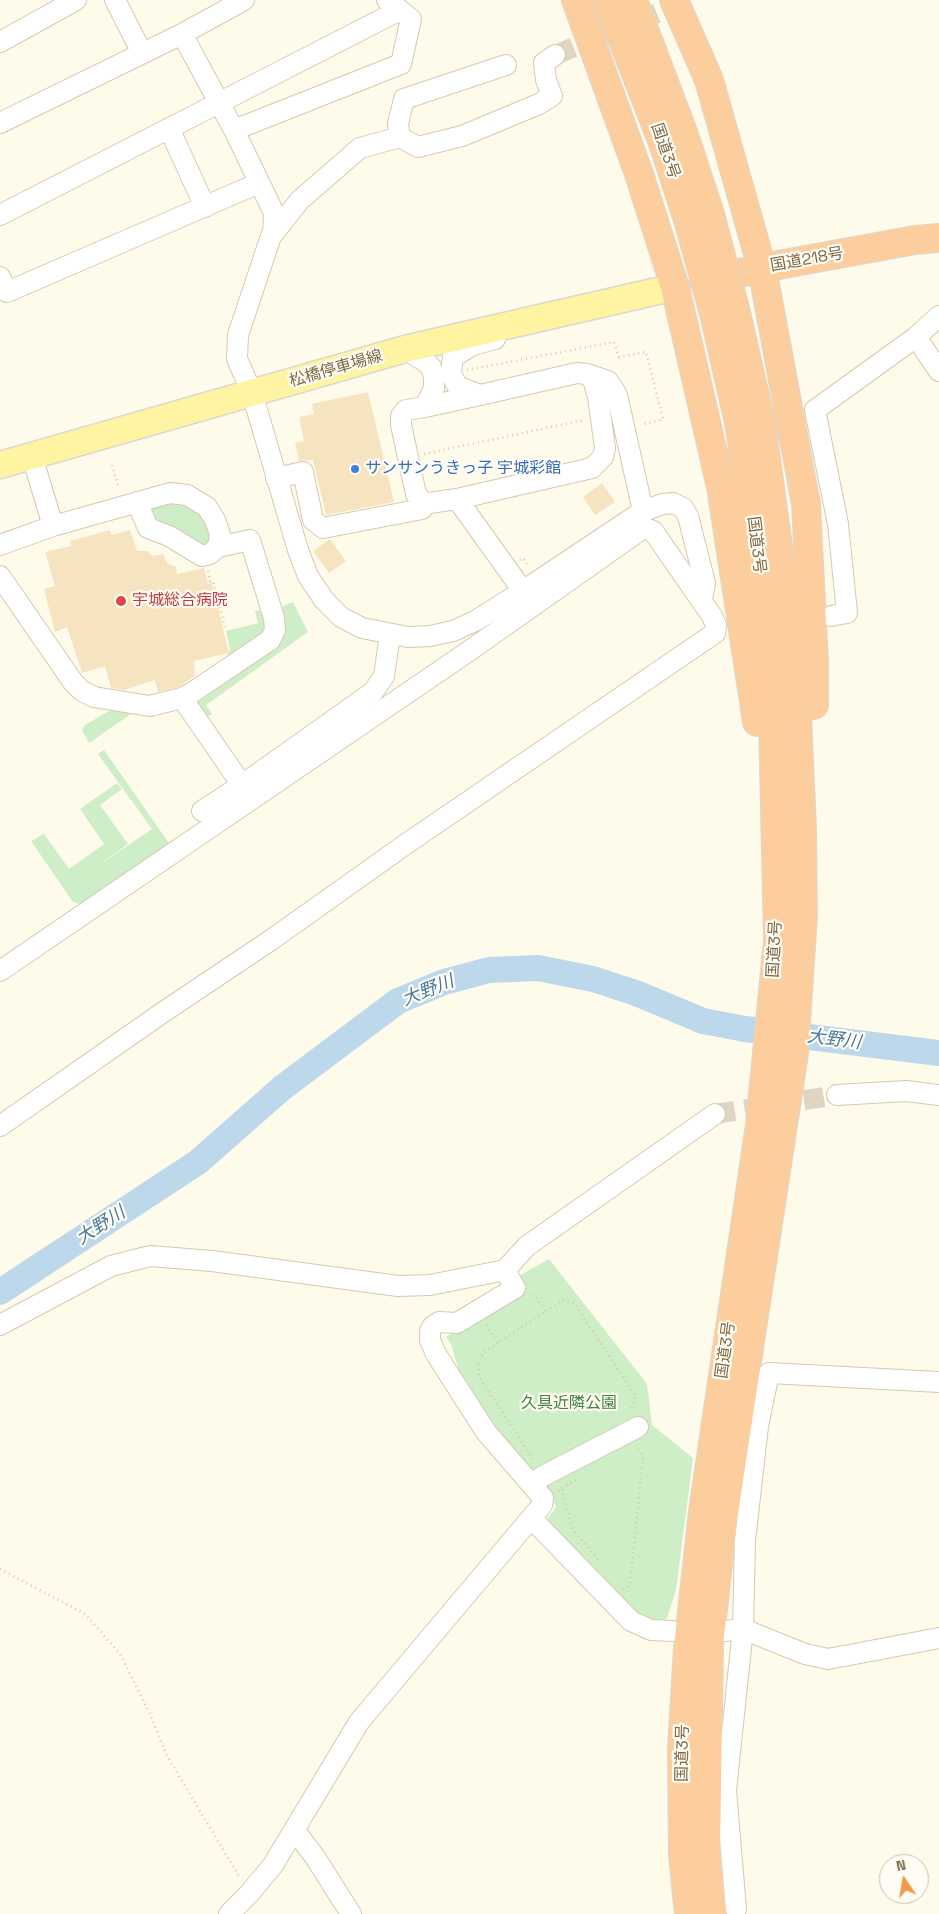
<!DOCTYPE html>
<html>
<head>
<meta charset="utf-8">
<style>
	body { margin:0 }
	#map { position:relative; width:939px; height:1914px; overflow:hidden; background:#fefbeb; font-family:"Space Grotesk",sans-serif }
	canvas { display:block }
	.north { position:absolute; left:879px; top:1854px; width:50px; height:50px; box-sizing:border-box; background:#fffdf3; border:1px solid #cbc2af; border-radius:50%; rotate:348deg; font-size:14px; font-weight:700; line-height:20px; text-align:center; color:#7d694a }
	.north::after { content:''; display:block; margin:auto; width:18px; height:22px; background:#f09848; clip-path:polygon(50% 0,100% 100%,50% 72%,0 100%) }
</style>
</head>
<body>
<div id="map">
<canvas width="939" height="1914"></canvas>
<div class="north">N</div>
</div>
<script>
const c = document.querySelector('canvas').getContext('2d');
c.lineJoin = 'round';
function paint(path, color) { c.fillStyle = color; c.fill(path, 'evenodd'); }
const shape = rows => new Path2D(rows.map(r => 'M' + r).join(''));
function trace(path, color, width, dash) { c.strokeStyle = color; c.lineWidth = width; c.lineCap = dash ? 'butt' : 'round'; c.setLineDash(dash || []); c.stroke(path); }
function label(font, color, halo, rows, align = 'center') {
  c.font = font + ' "Space Grotesk","Noto Sans JP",sans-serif'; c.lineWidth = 4.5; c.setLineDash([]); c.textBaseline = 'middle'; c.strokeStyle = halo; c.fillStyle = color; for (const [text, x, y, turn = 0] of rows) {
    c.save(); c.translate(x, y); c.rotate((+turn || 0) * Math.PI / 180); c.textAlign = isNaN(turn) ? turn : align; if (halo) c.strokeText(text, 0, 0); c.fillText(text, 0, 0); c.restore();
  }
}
paint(shape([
	[177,500,207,517,213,543,205,548,153,522,149,506],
	[293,602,308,632,206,705,212,714,204,719,196,705,197,699,277,641,279,608],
	[265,610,269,630,226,659,230,649,226,631,258,623,255,611],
	[111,710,131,714,89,743,82,730,85,725],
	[104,750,171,846,83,905,73,902,31,841,44,834,69,869,104,844,80,809,117,783,122,789,100,805,128,844,95,868,152,829,98,754],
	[549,1259,647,1384,652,1425,693,1458,676,1590,665,1624,638,1617,547,1519,556,1507,545,1485,516,1455,462,1381,451,1344,446,1337,523,1286,517,1277]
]), '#cdeec7');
trace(shape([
	[0,1292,198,1162,282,1088,398,1001,444,982,489,970,538,968,593,979,636,993,703,1021,745,1029,939,1053]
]), '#bcd8ea', 26);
paint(shape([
	[368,392,394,502,326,515,313,460,299,461,295,443,304,441,299,417,314,414,312,404],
	[602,483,615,502,595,515,583,497],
	[110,530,112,535,130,530,137,551,147,551,153,556,163,554,167,563,176,567,177,574,204,568,208,584,212,583,229,653,194,661,195,676,178,687,158,692,155,680,124,690,111,688,105,666,82,673,67,627,55,632,44,589,55,586,45,552,71,546,70,541],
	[330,539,346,561,329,573,313,551]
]), '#f6e3c0');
trace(shape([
	[555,55,689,0],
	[715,1114,837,1095]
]), '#ded6c3', 20, [20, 10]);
const minor = shape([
	[115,0,142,53],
	[182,34,244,0],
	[0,42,76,0],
	[0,123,182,34,234,130],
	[169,128,205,207],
	[400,137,398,124,404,99,506,65],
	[0,215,400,10],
	[272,233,238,335,237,359,252,393,298,550,308,576,324,600,341,617,362,628,408,637,430,636,453,631,475,621,523,591,643,511,663,504,673,503,683,508,688,516,705,583,702,599],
	[273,234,300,200,360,148,400,137,418,147,462,136,539,104,552,96,546,80,544,63,555,55],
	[273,234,274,213,234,130,401,64,411,19,387,0],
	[0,277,7,292,259,183],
	[939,316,916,337,939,371],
	[405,349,424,361,431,367,434,377,434,388,425,407,406,410,401,416,401,425,416,494,422,501,429,503,457,499,523,591],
	[587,374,608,381,617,395,643,511],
	[425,407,480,395],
	[32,456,53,526,170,493,187,495,207,507,215,520,220,534,218,547,210,554,202,556,169,536,148,528,137,502],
	[276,478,303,472,313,520,323,528,422,509],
	[457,499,592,468,603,457,605,448,598,397,593,380,587,374,577,373,480,395,457,386,451,373,453,357,473,345,495,339],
	[0,545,53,526],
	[0,576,73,682,82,691,94,697,150,706,182,698,193,692,270,640,275,630,274,618,250,540,218,547],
	[831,616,847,613,838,524,815,410,916,337],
	[182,698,242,785,373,692,384,676,390,634],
	[202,811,242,785],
	[0,971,469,651,642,529,648,529,653,531,712,616,716,625,715,633,406,844,271,940,162,1013,0,1126],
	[837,1095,906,1091,939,1095],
	[0,1325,111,1266,150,1256,212,1261,398,1286,430,1285,505,1270,527,1246,715,1114],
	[532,1485,543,1476,638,1427],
	[532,1519,631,1621,651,1630,672,1631],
	[725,1631,743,1629,805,1654,828,1659,939,1638],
	[295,1831,315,1857,351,1914],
	[736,1909,726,1790,743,1629,745,1541,758,1426,769,1373,939,1382],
	[229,1914,249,1894,273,1865,359,1722,542,1505,543,1498,486,1432,436,1354,430,1340,430,1331,433,1326,439,1322,457,1323,515,1288,505,1270]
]);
const major = shape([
	[0,465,405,349,675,287]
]);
const highway = shape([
	[576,0,639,174,675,287,721,487,757,722],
	[607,0,663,143],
	[633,0,684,135],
	[674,0,709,80,762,268,806,504,814,663,814,705],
	[704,281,762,268,915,240,939,238],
	[689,1914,683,1856,682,1749,688,1647,703,1511,760,1125,778,940,772,677,755,528,739,423],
	[712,1914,706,1855,709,1645,723,1519,794,1053,803,917,802,829,795,670,761,422]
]);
trace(minor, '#d5cab1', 22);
trace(major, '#ddd8d0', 29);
trace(highway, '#ddd8d0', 30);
trace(shape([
	[467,370,614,342,619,357,646,352,663,419,641,425],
	[424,454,584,420],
	[112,465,119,489],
	[520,560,523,558,529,567],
	[208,571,210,581,213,581,225,627],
	[546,1311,563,1300,574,1303,635,1395,635,1402,630,1411],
	[486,1325,498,1343,546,1311,531,1291],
	[498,1343,483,1353,478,1365,479,1377,533,1459],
	[562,1489,572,1528,599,1561],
	[558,1491,579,1478],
	[0,1569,85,1614,120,1654,150,1714,166,1754,240,1878],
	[623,1589,627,1588,630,1583,643,1456,637,1447]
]), '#dcc7a2', 2.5, [1, 4]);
trace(minor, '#fff', 20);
trace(major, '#fff4a1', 26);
trace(highway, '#fcce9e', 28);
const highwayBridge = shape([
	[684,135,710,214,735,308,761,422],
	[663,143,688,220,714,314,739,423]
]);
trace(highwayBridge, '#ddd8d0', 30, []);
trace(highwayBridge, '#fcce9e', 28);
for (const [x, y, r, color] of [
	[355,469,5,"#3f7fe0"],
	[121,601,6,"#e0444e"]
]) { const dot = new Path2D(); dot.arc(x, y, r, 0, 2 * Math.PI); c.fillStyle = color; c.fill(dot); trace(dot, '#fffdf3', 2); }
label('16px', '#7d694a', '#fffdf3', [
	["国道3号",665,151,71],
	["国道218号",807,260,-10],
	["松橋停車場線",336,369,-16],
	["国道3号",756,545,83],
	["国道3号",775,949,-87],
	["国道3号",726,1350,-82],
	["国道3号",683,1753,-89]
]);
label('16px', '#366cbe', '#fffdf3', [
	["サンサンうきっ子 宇城彩館",365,469]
], 'left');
label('16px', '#be3a42', '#fffdf3', [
	["宇城総合病院",132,601]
], 'left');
label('16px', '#438341', '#fffdf3', [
	["久具近隣公園",569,1404]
]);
label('italic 18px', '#477aa0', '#fffdf3', [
	["大野川",428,991,-22],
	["大野川",834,1040,7],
	["大野川",101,1226,-33]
]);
</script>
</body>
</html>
